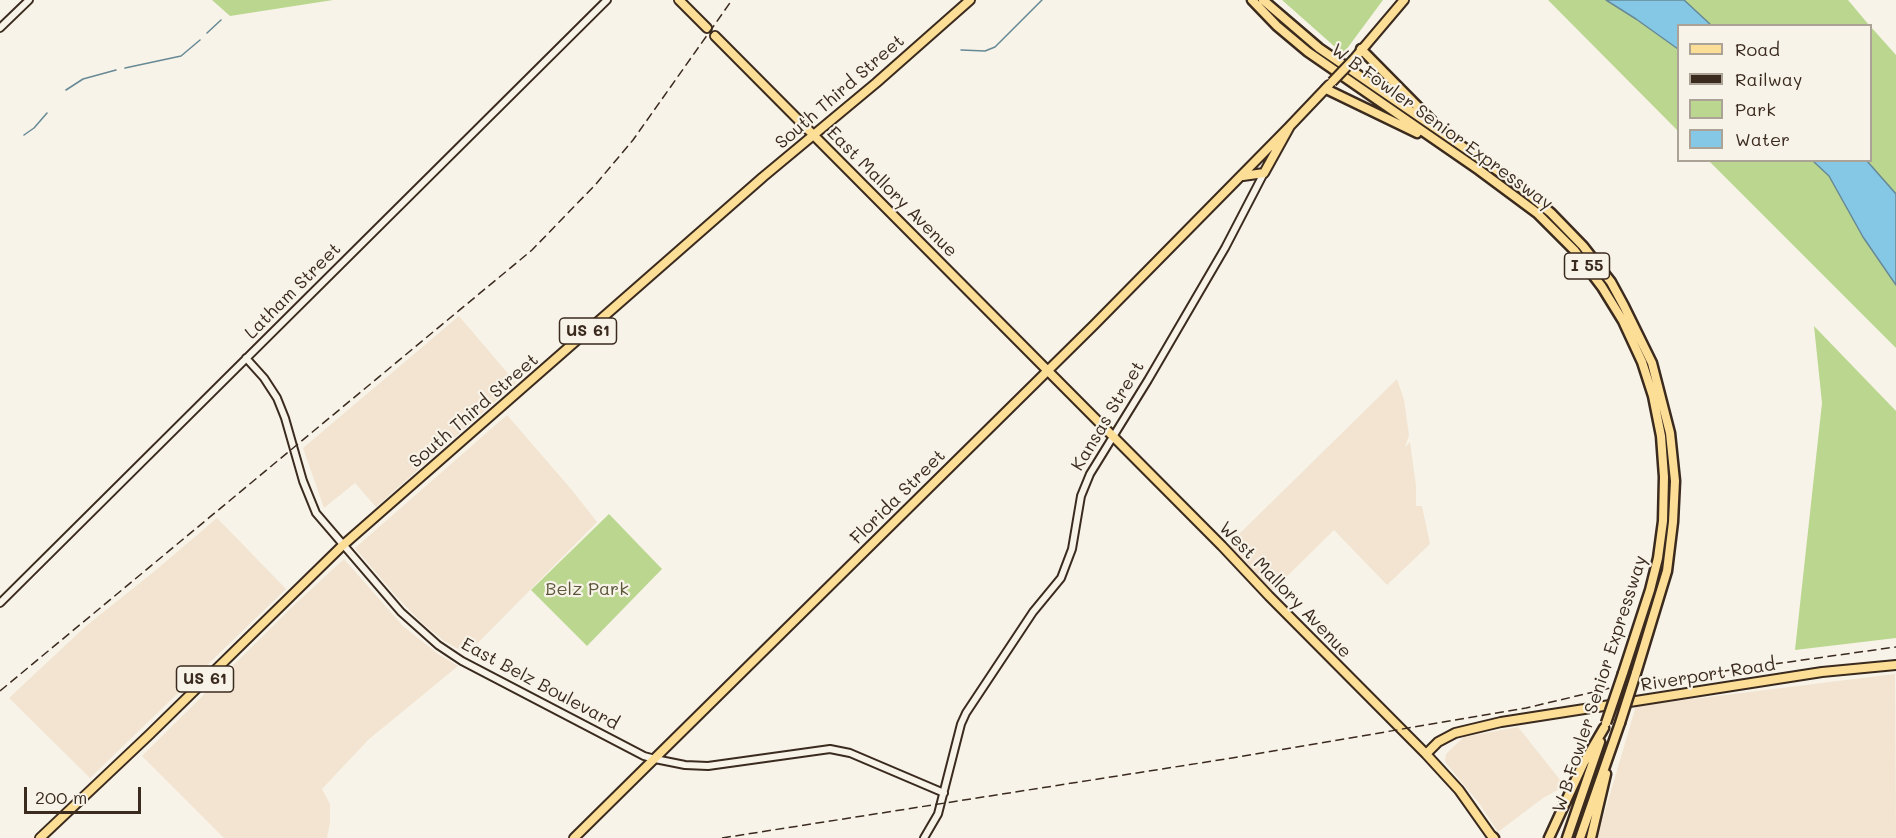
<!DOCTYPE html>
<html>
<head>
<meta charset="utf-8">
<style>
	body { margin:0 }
	#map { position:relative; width:1896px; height:838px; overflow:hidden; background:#f7f3e8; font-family:Mali,sans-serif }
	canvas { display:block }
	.legend { position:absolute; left:1677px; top:24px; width:195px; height:138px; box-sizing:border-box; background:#f7f3e8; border:2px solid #aca397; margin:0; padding:8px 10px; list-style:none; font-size:18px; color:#3b2a1e }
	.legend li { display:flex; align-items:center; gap:12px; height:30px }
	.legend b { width:30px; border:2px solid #aca397 }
	.scale { position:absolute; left:24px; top:787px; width:117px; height:27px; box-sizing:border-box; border:3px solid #3b2a1e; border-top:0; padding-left:8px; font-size:18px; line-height:21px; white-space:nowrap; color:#3b2a1e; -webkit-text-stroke:4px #f7f3e8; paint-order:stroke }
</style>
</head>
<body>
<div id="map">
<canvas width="1896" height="838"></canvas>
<ul class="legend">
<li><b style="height:8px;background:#fcde96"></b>Road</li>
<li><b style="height:8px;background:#3b2a1e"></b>Railway</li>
<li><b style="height:16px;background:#bbd78f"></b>Park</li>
<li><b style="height:16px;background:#85c8e6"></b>Water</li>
</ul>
<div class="scale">200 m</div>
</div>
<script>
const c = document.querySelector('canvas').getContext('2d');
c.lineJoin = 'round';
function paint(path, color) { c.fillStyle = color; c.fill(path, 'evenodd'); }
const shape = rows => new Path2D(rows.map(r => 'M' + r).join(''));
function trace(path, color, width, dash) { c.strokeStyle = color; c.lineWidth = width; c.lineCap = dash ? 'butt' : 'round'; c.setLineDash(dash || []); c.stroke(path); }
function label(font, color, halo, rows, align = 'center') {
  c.font = font + ' Mali,sans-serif'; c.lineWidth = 4.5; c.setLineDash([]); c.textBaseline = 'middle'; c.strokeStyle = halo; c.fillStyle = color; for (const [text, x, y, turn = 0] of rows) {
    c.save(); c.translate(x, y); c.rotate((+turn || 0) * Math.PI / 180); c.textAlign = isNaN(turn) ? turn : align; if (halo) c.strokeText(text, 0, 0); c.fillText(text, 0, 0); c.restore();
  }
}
paint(shape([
	[459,316,516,383,376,507,355,483,324,508,303,448],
	[1397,379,1404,400,1409,435,1405,447,1410,442,1416,486,1416,506,1422,506,1430,544,1387,585,1334,530,1272,591,1230,547,1231,542],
	[507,415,571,489,597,522,467,654,444,641,421,622,396,596,355,548],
	[217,518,286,589,90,778,9,698,86,626,156,570],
	[344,559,403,626,438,654,458,666,368,740,322,789,330,804,330,822,327,838,224,838,142,756,292,607],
	[1895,674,1896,838,1597,838,1636,706],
	[1518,727,1565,786,1543,798,1498,832,1479,803,1445,762,1446,754,1464,737]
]), '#f2e4d0');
paint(shape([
	[212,0,333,0,230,16],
	[1282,0,1383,0,1343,54],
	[1548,0,1606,0,1636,19,1678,49,1678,131],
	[1684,0,1848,0,1869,25,1711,25],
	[1871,27,1896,55,1896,194,1867,161,1870,160],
	[1709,161,1813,161,1829,176,1863,237,1896,285,1896,348],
	[1814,326,1896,411,1896,638,1795,650,1822,403],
	[609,514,662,569,587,646,531,590]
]), '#bbd78f');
const water = shape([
	[1606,0,1684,0,1711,25,1678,26,1678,49,1636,19,1606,0],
	[1813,161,1867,161,1896,194,1896,285,1863,237,1829,176,1813,161]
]);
paint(water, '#85c8e6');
trace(water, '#678996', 1.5);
trace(shape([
	[207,33,221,20],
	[961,50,985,51,995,47,1042,0],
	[125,68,181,56,200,40],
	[66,90,83,79,116,70],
	[24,135,34,128,47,113]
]), '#678996', 1.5);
const minor = shape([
	[0,28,29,0],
	[246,358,264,378,277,398,285,418,303,481,316,513,401,612,438,645,462,661,644,756,655,759,685,765,708,766,830,749,850,753,944,793],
	[0,603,607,0],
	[924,838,938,814,961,724,966,713,1033,612,1061,578,1072,549,1081,496,1090,474,1148,380,1225,248,1264,173]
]);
const major = shape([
	[679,0,707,28],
	[715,36,1222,546,1269,596,1426,754,1459,790,1493,838],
	[1354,59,1404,0],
	[1243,176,1264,173,1290,126,1329,85],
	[1426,754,1438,742,1455,733,1501,722,1822,672,1896,665],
	[40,838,149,735,342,546,763,177,876,83,970,0],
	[574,838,1094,325,1290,126]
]);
const highway = shape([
	[1252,0,1277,26,1308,52,1479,170,1537,213,1574,250,1602,287,1623,321,1642,362,1653,396,1661,436,1664,477,1663,521,1658,558,1650,590,1623,673],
	[1263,0,1319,48,1514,182,1551,213,1583,246,1611,282,1624,306,1652,363,1670,433,1675,481,1673,522,1667,571,1636,673],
	[1361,49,1436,125],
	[1326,89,1417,133],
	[1493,837,1494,838],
	[1549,838,1583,764,1604,728],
	[1567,838,1600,742],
	[1580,838,1620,723],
	[1591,838,1606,774]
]);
trace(minor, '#3b2a1e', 10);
trace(major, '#3b2a1e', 12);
trace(highway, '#3b2a1e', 13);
trace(minor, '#f7f3e8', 6);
trace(major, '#fcde96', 8);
trace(highway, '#fcde96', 8);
trace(shape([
	[0,691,532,250,596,184,633,140,732,0],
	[722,838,1232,758,1526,708,1623,685,1896,647]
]), '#3b2a1e', 1.5, [9, 4.5]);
const majorBridge = shape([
	[1332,82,1354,59]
]);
const highwayBridge = shape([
	[1606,723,1623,673],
	[1620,723,1636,673]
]);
trace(majorBridge, '#3b2a1e', 12, []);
trace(highwayBridge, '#3b2a1e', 13, []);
trace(majorBridge, '#fcde96', 8);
trace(highwayBridge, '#fcde96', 8);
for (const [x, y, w] of [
	[1587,266,45],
	[588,331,57],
	[205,679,57]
]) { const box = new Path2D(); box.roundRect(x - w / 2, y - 13, w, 26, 4.5); c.fillStyle = '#f7f3e8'; c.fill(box); trace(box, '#3b2a1e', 1.5); }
label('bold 16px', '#3b2a1e', null, [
	["I 55",1587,266],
	["US 61",588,331],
	["US 61",205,679]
]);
label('18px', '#3b2a1e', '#f7f3e8', [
	["South Third Street",840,92,-41],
	["W B Fowler Senior Expressway",1442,127,36],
	["East Mallory Avenue",892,192,45],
	["Latham Street",293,291,-45],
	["South Third Street",474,411,-41],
	["Kansas Street",1108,416,-59],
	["Florida Street",898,497,-45],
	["West Mallory Avenue",1285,590,46],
	["Riverport Road",1708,675,-9],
	["East Belz Boulevard",540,684,28],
	["W B Fowler Senior Expressway",1600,684,-72]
]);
label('18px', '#5b553a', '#f7f3e8', [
	["Belz Park",587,589]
]);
</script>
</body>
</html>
